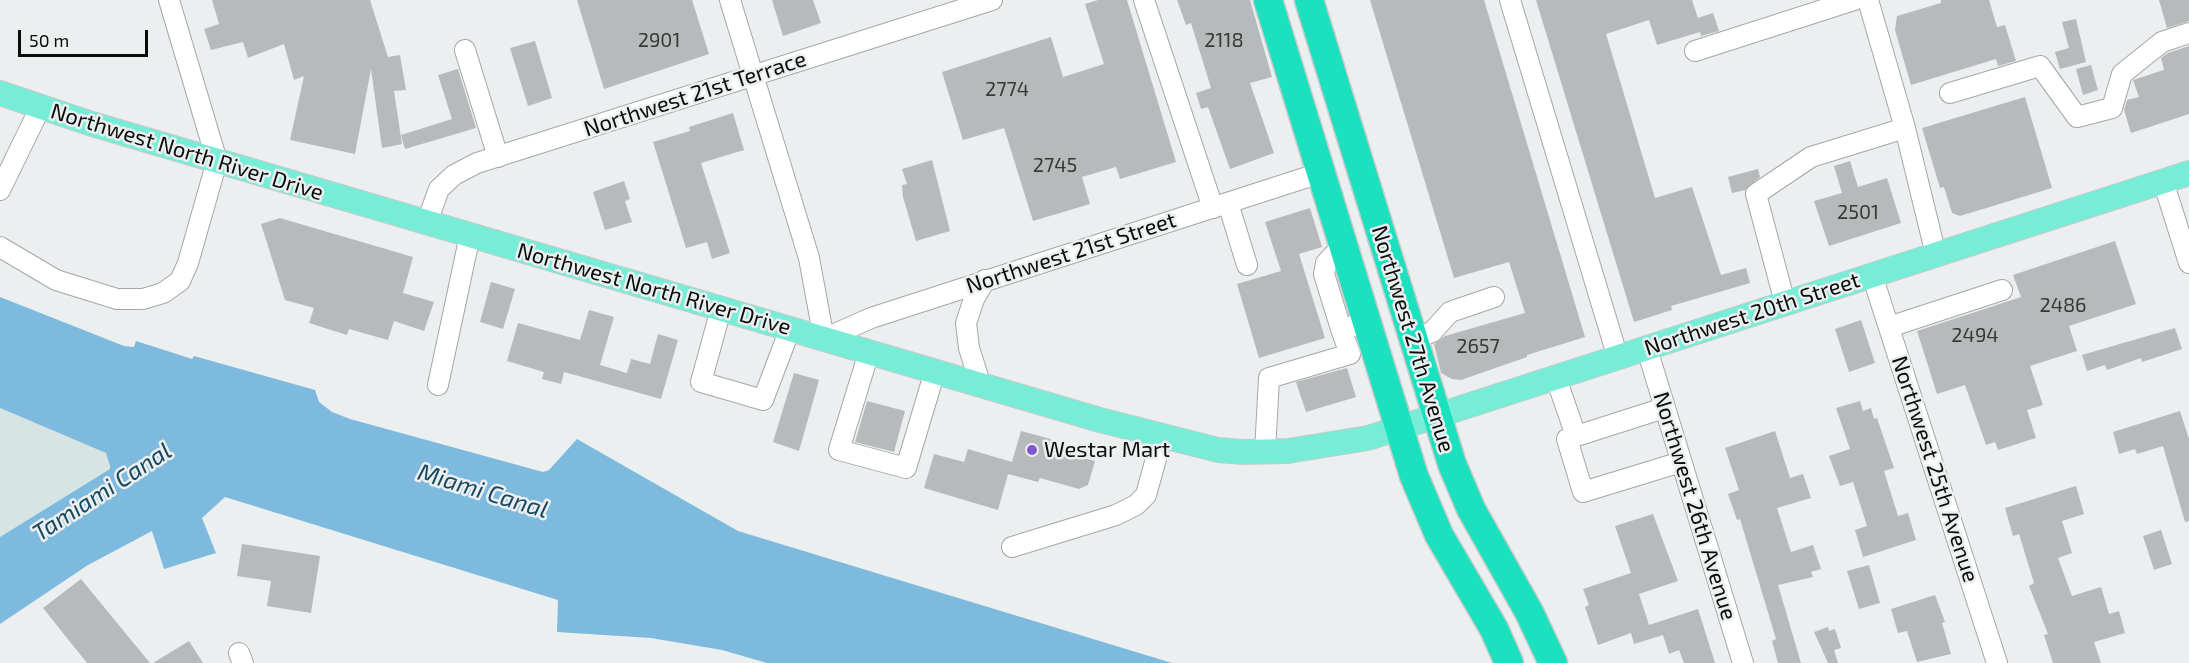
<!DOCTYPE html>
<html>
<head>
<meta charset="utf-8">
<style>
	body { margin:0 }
	#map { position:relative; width:2189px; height:663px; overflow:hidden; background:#ebefef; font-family:"Exo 2",sans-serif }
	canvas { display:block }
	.scale { position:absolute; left:18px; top:30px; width:130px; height:27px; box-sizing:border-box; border:3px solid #0b0c0c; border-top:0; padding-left:8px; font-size:18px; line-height:21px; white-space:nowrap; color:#0b0c0c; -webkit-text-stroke:4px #ebefef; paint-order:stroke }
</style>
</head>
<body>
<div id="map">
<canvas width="2189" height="663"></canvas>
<div class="scale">50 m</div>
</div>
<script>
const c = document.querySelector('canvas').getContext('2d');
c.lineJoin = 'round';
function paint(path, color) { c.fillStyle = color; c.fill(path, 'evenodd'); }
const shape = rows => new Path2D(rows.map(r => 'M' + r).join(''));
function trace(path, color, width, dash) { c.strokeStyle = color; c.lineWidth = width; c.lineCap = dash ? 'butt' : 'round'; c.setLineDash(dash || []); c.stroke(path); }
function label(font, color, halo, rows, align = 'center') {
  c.font = font + ' "Exo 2",sans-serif'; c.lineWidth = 5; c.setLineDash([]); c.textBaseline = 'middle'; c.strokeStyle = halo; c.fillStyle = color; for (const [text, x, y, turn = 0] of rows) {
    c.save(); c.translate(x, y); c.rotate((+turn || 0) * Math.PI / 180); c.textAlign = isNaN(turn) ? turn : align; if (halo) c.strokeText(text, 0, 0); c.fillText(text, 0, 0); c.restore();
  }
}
paint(shape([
	[0,408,106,453,110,466,110,469,0,537]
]), '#d6e4e4');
paint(shape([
	[0,297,124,346,134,347,136,341,192,359,194,356,315,390,319,402,332,412,350,419,543,472,549,470,577,439,738,531,1172,663,767,663,722,650,651,638,557,632,558,600,225,497,202,518,216,553,164,569,152,531,88,565,0,624,0,537,110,469,110,466,106,453,0,408]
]), '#7dbadd');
paint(shape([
	[212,0,370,0,388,57,400,55,406,90,394,91,402,144,382,148,371,69,355,154,290,140,304,76,294,80,284,44,248,58,243,42,211,50,204,29,219,24],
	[577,0,692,0,709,54,604,89],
	[772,0,813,0,821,23,783,36],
	[1098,0,1127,0,1176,162,1120,179,1116,167,1082,177,1090,204,1033,221,1004,128,963,140,942,72,1051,37,1063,77,1104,64,1085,4],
	[1177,0,1250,0,1272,77,1250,83,1274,153,1230,169,1208,107,1201,109,1196,93,1211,88,1191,23,1186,25],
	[1370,0,1484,0,1585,337,1527,355,1527,357,1461,380,1452,379,1441,373,1434,344,1445,336,1525,313,1509,262,1454,278],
	[1536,0,1692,0,1698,18,1713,13,1719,31,1701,36,1700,32,1657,45,1649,20,1606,34,1655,198,1692,187,1721,275,1746,268,1750,283,1671,306,1672,310,1634,322],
	[1941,0,1989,0,1997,27,2005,25,2016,61,1998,66,1996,59,1911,85,1895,30,1897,16,1941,3],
	[2159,0,2189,0,2189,21,2167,28],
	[2076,19,2086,62,2060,69,2055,52,2069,48,2062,22],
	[535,41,552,98,528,106,510,48],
	[2189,46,2189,114,2131,133,2124,110,2127,100,2139,97,2133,80,2164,70,2161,58,2168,53],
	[2091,65,2098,90,2083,95,2076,69],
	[458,69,476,128,405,149,401,135,452,119,438,75],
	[2025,97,2052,188,1960,216,1952,213,1944,187,1940,188,1922,128],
	[733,113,744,150,701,163,730,253,712,259,707,242,686,248,653,142,690,131,689,127],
	[932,160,950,231,916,241,903,197,902,185,907,184,902,169],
	[1850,161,1858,187,1887,178,1901,223,1829,246,1814,201,1842,193,1834,166],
	[1758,169,1760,177,1745,190,1732,193,1728,177],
	[624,181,630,199,625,201,632,222,605,230,593,192],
	[1310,208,1322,247,1299,254,1325,338,1259,358,1237,284,1281,271,1265,222],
	[280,218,413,257,403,293,434,302,424,331,394,321,388,340,349,329,347,335,309,323,314,308,285,300,261,224],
	[2115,241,2136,304,2069,326,2077,351,2030,366,2043,405,2027,410,2036,438,1998,450,1995,442,1986,445,1965,385,1937,394,1917,331,2021,297,2013,275],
	[491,282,515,289,503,329,480,322],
	[589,310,614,317,600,365,627,373,631,359,650,364,658,334,678,340,661,399,564,372,561,384,542,379,544,372,507,361,518,323,580,340],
	[1861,320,1875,363,1849,372,1835,329],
	[2175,328,2182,349,2142,362,2141,358,2107,370,2105,365,2087,371,2082,355],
	[1347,368,1356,397,1306,412,1296,382],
	[794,373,819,380,799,451,773,442],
	[867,401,905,411,894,452,855,442],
	[1860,401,1863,411,1871,408,1874,419,1877,418,1894,468,1884,471,1898,516,1908,513,1916,540,1863,557,1855,530,1867,526,1853,482,1840,486,1829,456,1850,449,1836,408],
	[2180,411,2189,439,2189,521,2185,522,2163,446,2137,454,2135,449,2119,454,2113,432],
	[1021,431,1051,439,1048,448,1095,461,1088,485,1079,489,1040,478,1038,482,1008,474,998,510,924,488,934,454,964,462,968,449,1012,462],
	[1775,431,1790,478,1803,474,1811,498,1777,508,1791,552,1813,545,1821,569,1811,572,1813,577,1778,585,1801,663,1778,663,1772,641,1776,639,1740,519,1737,520,1728,494,1739,490,1725,448],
	[2076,486,2084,514,2062,521,2072,553,2058,558,2072,596,2101,587,2109,614,2119,611,2125,633,2094,642,2101,663,2053,663,2044,635,2048,634,2029,586,2034,583,2019,534,2013,536,2005,508],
	[1653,514,1678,581,1639,594,1649,625,1698,609,1715,663,1684,663,1679,650,1669,654,1663,635,1634,644,1631,633,1598,645,1585,607,1589,605,1583,589,1631,573,1615,526],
	[2161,530,2172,564,2154,570,2143,536],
	[242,544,320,556,311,613,267,606,271,581,237,576],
	[1869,565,1880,603,1859,609,1847,571],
	[81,579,150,663,87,663,43,608],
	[1935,595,1945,622,1942,623,1951,654,1917,662,1907,631,1898,633,1891,609],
	[1828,627,1829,631,1835,629,1841,648,1834,650,1838,663,1828,663,1814,632],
	[189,641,203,663,153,663]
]), '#b7babb');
const minor = shape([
	[730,0,809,258,824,339,871,318,1320,173],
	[1144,0,1213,208],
	[1510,0,1618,358],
	[1868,0,1905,128,1936,255],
	[465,50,498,157],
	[1695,51,1854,0],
	[1950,93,2040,66,2077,117,2112,108,2122,74,2162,42,2189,33],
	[2163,181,2189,263],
	[0,190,40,108],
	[1228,203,1247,265],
	[427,222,439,189,454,175,477,163,992,0],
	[0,247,56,280,117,299,143,299,163,293,180,281,188,263,217,161,169,0],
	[1872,275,1997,663],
	[1785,303,1756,194,1811,157,1905,128],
	[721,309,701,382,763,400,790,329],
	[1889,327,2002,290],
	[1341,329,1324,274,1326,263,1342,246],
	[1414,339,1432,332,1450,312,1494,297],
	[1647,349,1743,663],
	[869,352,839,450,906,468,935,371],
	[1556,378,1576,436],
	[980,383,969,348,966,323,974,299,985,280],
	[438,385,470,235],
	[1664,408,1567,439,1583,492,1681,462],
	[1265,452,1269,378,1350,354,1341,329,1366,323],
	[1012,547,1116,515,1136,505,1146,495,1162,437],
	[239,653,243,663]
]);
const major = shape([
	[0,93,92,124,1100,420,1218,450,1243,452,1288,451,1368,438,2189,173]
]);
const highway = shape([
	[1268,0,1414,476,1439,535,1494,629,1509,663],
	[1309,0,1452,464,1471,509,1529,612,1553,663]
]);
trace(minor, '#a3a7a7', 22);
trace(major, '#c9caca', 26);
trace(highway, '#c9caca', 31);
trace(minor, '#fff', 20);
trace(major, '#77edd8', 24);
trace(highway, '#1ce1be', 28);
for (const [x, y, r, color] of [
	[1032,450,6,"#7d57d1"]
]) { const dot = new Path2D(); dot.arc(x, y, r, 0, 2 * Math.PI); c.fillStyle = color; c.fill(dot); trace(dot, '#ebefef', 2); }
label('20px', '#363838', null, [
	["2901",659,40],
	["2118",1224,40],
	["2774",1007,89],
	["2745",1055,165],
	["2501",1858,212],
	["2486",2063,305],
	["2494",1975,335],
	["2657",1478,346]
]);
label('22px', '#0b0c0c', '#ebefef', [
	["Northwest 21st Terrace",695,94,-18],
	["Northwest North River Drive",187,152,17],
	["Northwest 21st Street",1071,253,-18],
	["Northwest North River Drive",654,289,16],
	["Northwest 20th Street",1752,314,-18],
	["Northwest 27th Avenue",1413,339,73],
	["Northwest 25th Avenue",1935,469,72],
	["Northwest 26th Avenue",1695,506,73]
]);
label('22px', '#0b0c0c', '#ebefef', [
	["Westar Mart",1044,450]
], 'left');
label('italic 24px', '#164760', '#ebefef', [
	["Miami Canal",483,491,17],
	["Tamiami Canal",102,492,-33]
]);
</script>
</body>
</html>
